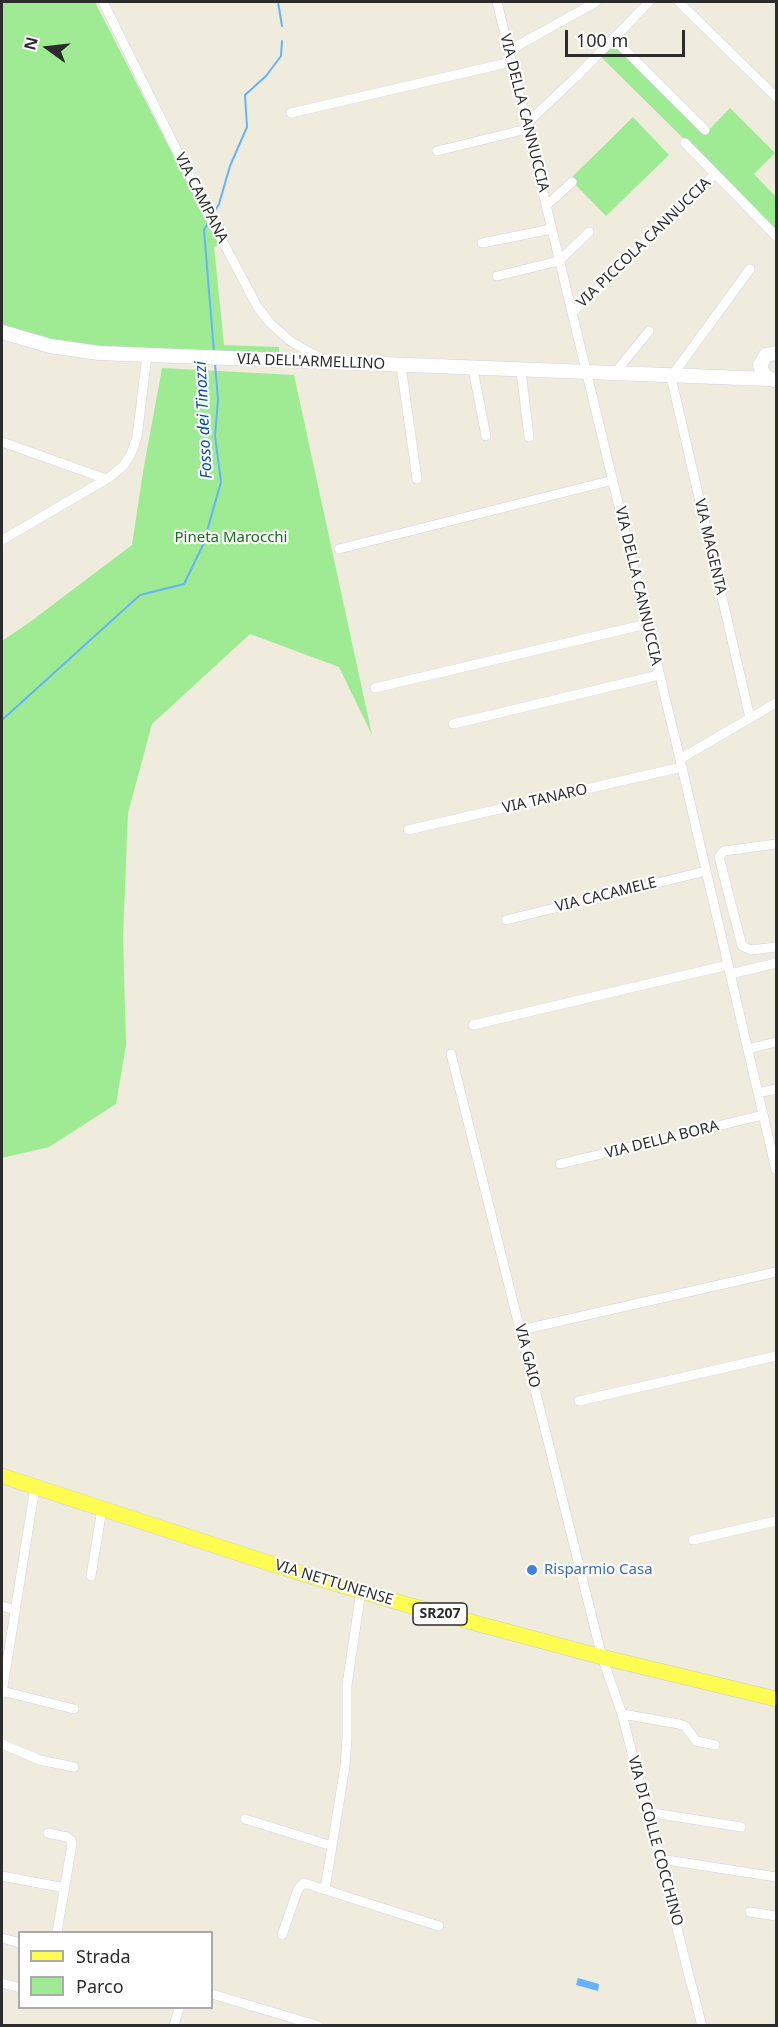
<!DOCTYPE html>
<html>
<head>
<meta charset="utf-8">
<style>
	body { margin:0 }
	#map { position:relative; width:778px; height:2027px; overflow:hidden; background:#efebdd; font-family:"Noto Sans",sans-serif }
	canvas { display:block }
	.frame { position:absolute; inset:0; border:3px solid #2c2c2c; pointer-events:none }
	.legend { position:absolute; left:18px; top:1931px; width:195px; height:78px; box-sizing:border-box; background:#fff; border:2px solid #ababab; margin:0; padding:8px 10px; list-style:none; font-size:18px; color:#2c2c2c }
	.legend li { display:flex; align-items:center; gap:12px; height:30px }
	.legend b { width:30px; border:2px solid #ababab }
	.north { position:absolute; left:18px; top:18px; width:60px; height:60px; -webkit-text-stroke:4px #fff; paint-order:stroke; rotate:285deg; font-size:16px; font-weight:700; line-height:24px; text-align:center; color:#2c2c2c }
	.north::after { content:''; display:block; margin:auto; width:21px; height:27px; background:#2c2c2c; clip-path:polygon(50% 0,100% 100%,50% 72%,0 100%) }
	.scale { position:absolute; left:565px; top:30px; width:120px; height:27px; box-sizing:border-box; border:3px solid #2c2c2c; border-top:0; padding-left:8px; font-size:18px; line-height:21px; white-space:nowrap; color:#2c2c2c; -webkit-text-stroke:4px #fff; paint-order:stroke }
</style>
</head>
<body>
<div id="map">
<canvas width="778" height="2027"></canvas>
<div class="frame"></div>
<ul class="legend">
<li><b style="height:8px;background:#fffc51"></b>Strada</li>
<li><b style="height:16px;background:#9eeb93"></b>Parco</li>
</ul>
<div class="north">N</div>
<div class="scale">100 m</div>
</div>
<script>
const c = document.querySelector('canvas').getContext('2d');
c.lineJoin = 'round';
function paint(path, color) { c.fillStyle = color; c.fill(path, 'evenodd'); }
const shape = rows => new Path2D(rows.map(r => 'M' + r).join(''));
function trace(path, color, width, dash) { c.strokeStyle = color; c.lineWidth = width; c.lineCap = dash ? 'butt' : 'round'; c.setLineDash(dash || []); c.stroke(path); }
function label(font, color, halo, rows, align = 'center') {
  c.font = font + ' "Noto Sans",sans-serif'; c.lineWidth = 4.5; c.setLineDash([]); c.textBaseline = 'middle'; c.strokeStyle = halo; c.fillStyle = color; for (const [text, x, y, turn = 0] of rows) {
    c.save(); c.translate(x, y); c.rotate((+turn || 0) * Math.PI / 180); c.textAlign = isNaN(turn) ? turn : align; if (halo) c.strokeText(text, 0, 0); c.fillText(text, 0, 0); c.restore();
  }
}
paint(shape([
	[2,2,95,2,219,245,214,247,224,345,279,347,279,353,68,347,2,331],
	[612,43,705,134,730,108,775,153,754,174,776,197,776,230,599,55],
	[633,117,669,155,606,216,570,179],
	[162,368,294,375,372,735,339,667,250,634,152,724,128,813,123,937,126,1045,116,1104,49,1147,2,1158,2,641,30,622,132,545,143,472]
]), '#9eeb93');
paint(shape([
	[578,1978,599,1984,598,1991,576,1985]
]), '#65b3fc');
trace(shape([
	[278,2,282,26],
	[213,214,219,204,230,166,247,127,245,95,266,76,281,56,282,41],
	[209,221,204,230,214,352],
	[2,720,140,595,184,584,203,545,221,482,215,436,218,399,215,364]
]), '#65b3fc', 2);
const street = shape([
	[103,2,215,227,257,306,270,323,289,340,307,351,324,359],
	[497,2,680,759,776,1170],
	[679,2,776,97],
	[613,38,705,130],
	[508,51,596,2],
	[291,113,511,62],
	[526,124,576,77,649,2],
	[685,143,776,236],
	[437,151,527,129],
	[546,206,572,182],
	[482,243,552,229],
	[497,276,559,261,589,232],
	[572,313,715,174],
	[401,366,417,479],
	[473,369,486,436],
	[521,371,529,437],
	[614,374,649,331],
	[2,442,106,479],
	[2,540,110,477,124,465,131,454,137,437,147,355],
	[339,549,613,480],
	[375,688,647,624],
	[750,718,671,377,750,269],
	[453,724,659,675],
	[680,759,776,703],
	[408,830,682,767],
	[776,844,724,851,719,857,742,946,751,950,776,947],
	[506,920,706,871],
	[730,974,776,963],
	[473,1025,728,965],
	[748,1049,776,1042],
	[451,1054,602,1657,622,1714,702,2026],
	[758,1093,776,1089],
	[560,1164,763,1115],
	[521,1330,776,1272],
	[579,1401,776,1356],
	[693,1540,776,1521],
	[91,1576,102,1509],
	[2,1606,15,1610],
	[2,1691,74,1709],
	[2,1693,35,1487],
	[622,1714,679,1724,685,1726,696,1741,715,1745],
	[2,1744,40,1760,74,1767],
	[647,1812,741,1827],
	[245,1819,332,1846,325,1889],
	[48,1833,67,1837,71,1840,72,1844,57,1932],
	[332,1846,345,1766,347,1738,347,1685,361,1591],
	[660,1859,776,1877],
	[2,1876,65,1888],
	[750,1912,776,1916],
	[282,1935,298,1889,304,1883,439,1926],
	[2,1938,20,1943],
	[2,1983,20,1988],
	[212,1994,319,2026],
	[174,2026,179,2008]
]);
const secondary = shape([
	[2,332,50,346,99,353,769,379],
	[774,380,764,376,760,365,766,355,776,353]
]);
const primary = shape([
	[2,1476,287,1569,408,1605,602,1657,776,1699]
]);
trace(street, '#d2d2e6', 10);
trace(secondary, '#d2d2e6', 15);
trace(primary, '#ccc', 16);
trace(street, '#fff', 9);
trace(secondary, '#fff', 14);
trace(primary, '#fffc51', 15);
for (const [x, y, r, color] of [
	[532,1570,6,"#3f7fe0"]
]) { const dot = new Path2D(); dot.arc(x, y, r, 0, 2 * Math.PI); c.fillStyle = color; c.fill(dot); trace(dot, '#fff', 2); }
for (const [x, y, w] of [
	[440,1614,54]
]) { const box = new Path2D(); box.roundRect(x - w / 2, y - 11, w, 22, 4.5); c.fillStyle = '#fff'; c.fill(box); trace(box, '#2c2c2c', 1.5); }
label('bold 14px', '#2c2c2c', null, [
	["SR207",440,1614]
]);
label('15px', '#2c2c2c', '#fff', [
	["VIA DELLA CANNUCCIA",524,113,76],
	["VIA CAMPANA",201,198,63],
	["VIA PICCOLA CANNUCCIA",644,243,-44],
	["VIA DELL'ARMELLINO",311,362,2],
	["VIA MAGENTA",710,547,77],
	["VIA DELLA CANNUCCIA",638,586,77],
	["VIA TANARO",545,799,-13],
	["VIA CACAMELE",606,895,-14],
	["VIA DELLA BORA",662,1140,-14],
	["VIA GAIO",527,1356,76],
	["VIA NETTUNENSE",334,1583,17],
	["VIA DI COLLE COCCHINO",655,1841,75]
]);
label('15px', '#137214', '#fff', [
	["Pineta Marocchi",231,538]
]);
label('15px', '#366cbe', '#fff', [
	["Risparmio Casa",544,1570]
], 'left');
label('italic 16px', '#004bab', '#fff', [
	["Fosso dei Tinozzi",204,420,-93]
]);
</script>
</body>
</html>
